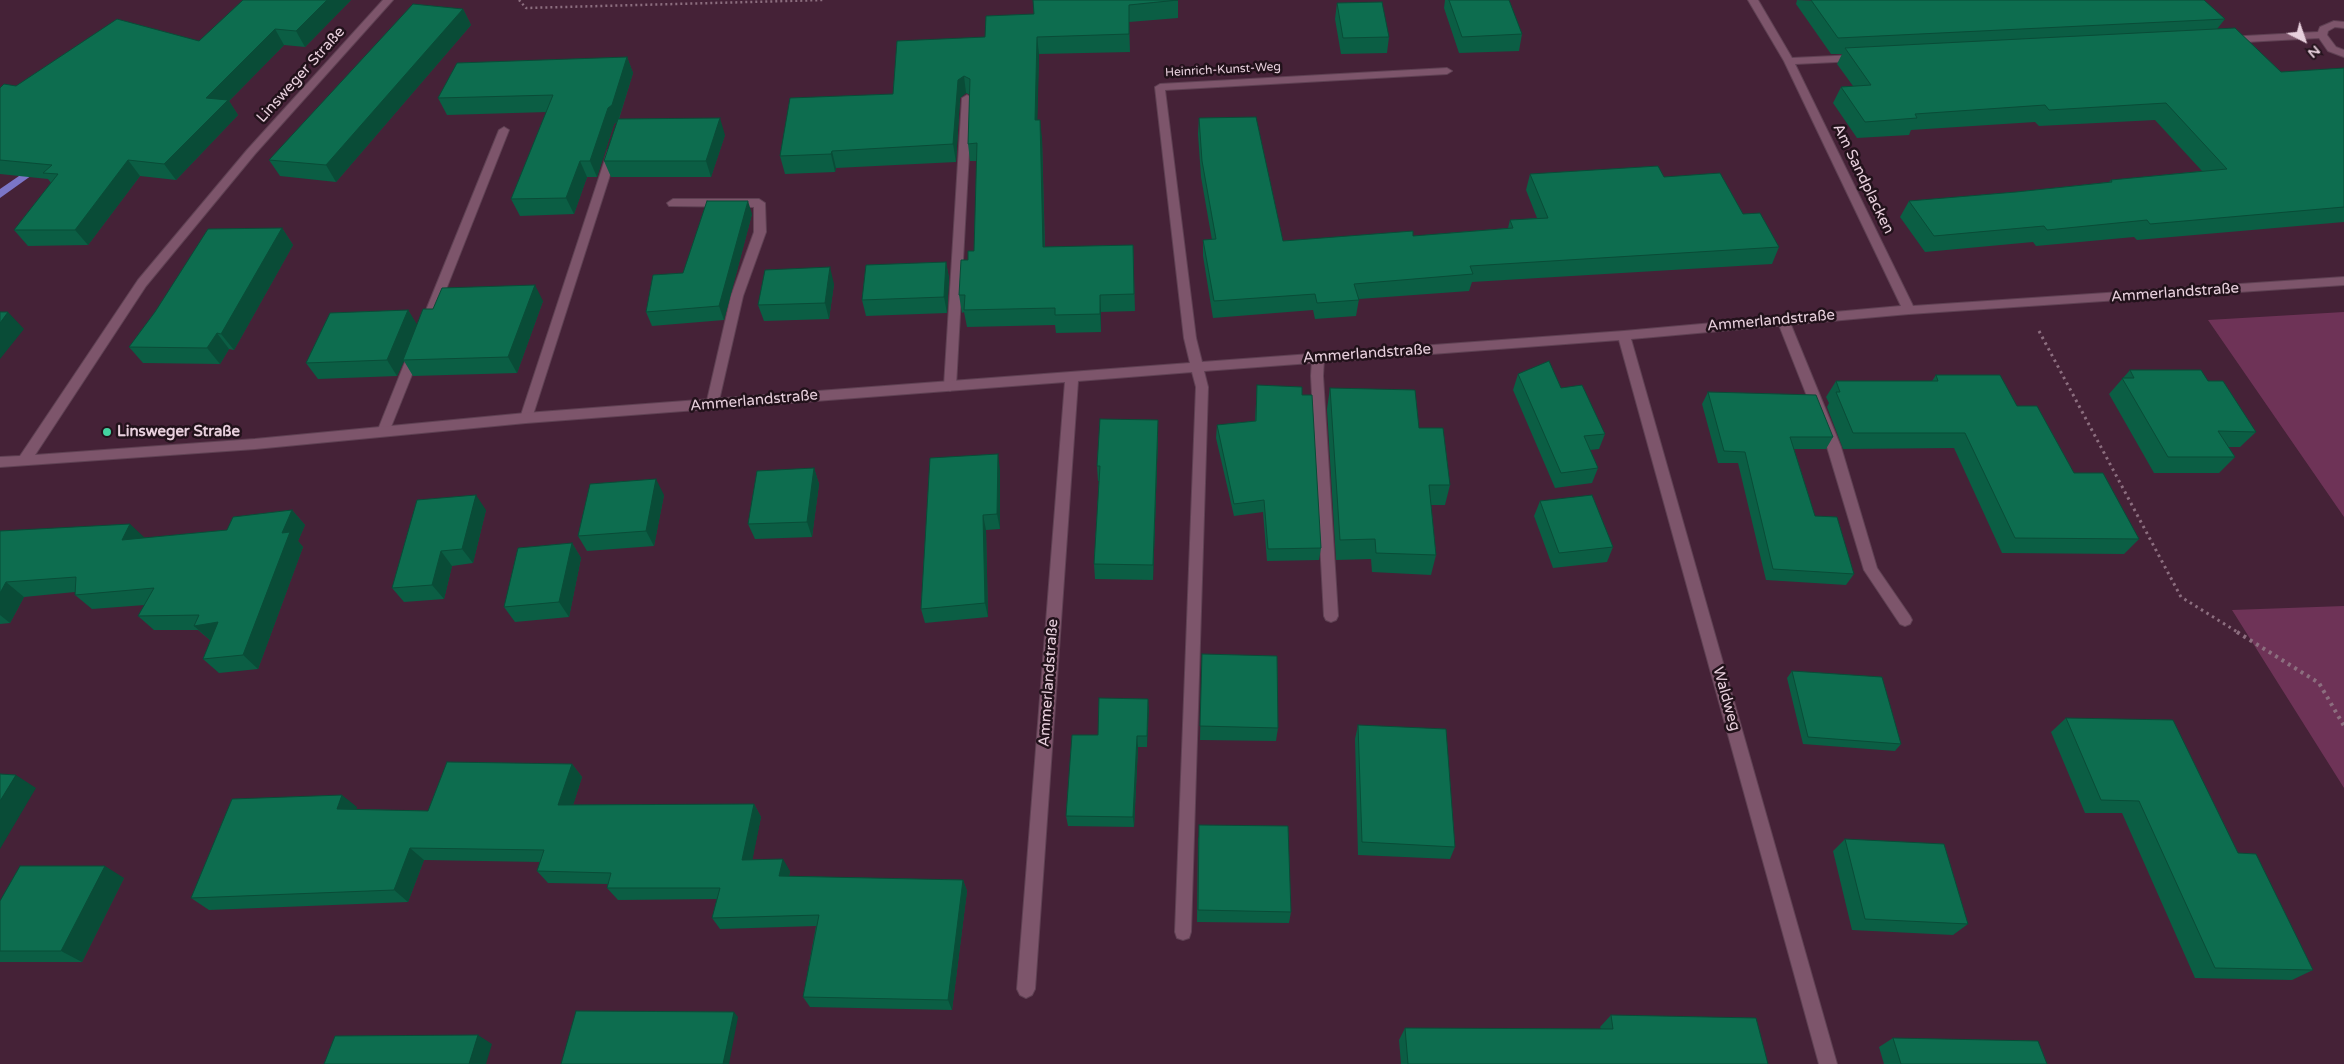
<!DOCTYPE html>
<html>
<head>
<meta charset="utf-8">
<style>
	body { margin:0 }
	#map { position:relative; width:2344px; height:1064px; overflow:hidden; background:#452237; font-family:"Varela Round",sans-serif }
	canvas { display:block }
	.north { position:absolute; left:2279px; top:15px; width:50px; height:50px; -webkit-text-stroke:4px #22121b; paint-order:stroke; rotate:139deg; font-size:14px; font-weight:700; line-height:20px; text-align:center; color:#e8d0dd }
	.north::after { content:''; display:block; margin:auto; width:18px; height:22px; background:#e8d0dd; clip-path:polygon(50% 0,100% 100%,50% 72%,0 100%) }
</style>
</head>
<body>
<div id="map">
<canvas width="2344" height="1064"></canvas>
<div class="north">N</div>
</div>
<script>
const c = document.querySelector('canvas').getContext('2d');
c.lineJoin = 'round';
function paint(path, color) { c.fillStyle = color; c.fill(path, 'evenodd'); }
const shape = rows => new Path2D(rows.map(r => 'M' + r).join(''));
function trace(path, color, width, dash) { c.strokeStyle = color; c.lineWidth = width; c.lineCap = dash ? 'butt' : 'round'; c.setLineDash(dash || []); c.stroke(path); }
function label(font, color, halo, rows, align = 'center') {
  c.font = font + ' "Varela Round",sans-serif'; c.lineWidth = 5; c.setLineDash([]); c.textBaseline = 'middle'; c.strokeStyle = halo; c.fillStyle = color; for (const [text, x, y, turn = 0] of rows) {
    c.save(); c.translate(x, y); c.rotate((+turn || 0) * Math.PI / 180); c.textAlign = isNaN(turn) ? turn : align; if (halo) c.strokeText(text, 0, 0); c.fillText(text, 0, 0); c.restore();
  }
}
paint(shape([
	[2344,312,2344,517,2208,320],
	[2344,606,2344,788,2232,610]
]), '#6e3357');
paint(shape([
	[38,163,43,166,42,168,0,198,0,189,38,163]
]), '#7b76c7');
const service = shape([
	[967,95,972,98,956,386,950,391,944,386,962,98,967,95],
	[504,127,509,130,432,325,426,329,422,328,420,325,499,130,504,127],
	[613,147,618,150,532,418,526,423,521,421,520,418,608,150,613,147],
	[673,199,759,199,765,203,766,232,743,296,718,405,712,410,706,405,731,296,754,232,754,207,669,206,667,203,673,199],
	[1783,316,1789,320,1841,447,1877,568,1910,616,1912,620,1910,624,1905,626,1900,624,1864,570,1827,447,1777,320,1783,316],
	[415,348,421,352,389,432,388,435,378,435,377,432,409,352,415,348],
	[1318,354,1324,358,1323,376,1338,616,1336,620,1331,622,1326,620,1324,616,1311,376,1312,358,1318,354]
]);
const minor = shape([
	[383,0,393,0,255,154,146,286,35,455,255,439,526,413,1190,363,1184,338,1155,87,1160,84,1447,68,1452,71,1447,74,1165,90,1196,338,1202,362,1624,331,1901,306,1784,61,1748,0,1758,0,1792,58,1856,55,1861,58,1856,61,1795,64,1913,306,2344,277,2344,285,1909,314,1631,339,1837,1064,1819,1064,1619,340,1204,371,1208,387,1191,932,1189,938,1183,940,1177,938,1175,932,1196,387,1192,372,1078,381,1035,989,1032,995,1026,998,1020,995,1017,989,1065,382,526,423,255,449,0,467,0,457,20,456,138,280,247,150,383,0],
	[2334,21,2344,22,2344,28,2335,27,2328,31,2327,35,2336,47,2344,50,2344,57,2328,51,2319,38,2227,43,2222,40,2227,37,2318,32,2320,27,2334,21]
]);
trace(service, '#5f4153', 2);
trace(minor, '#5f4153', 2);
trace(shape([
	[519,0,526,8,824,0]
]), '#8c6e7f', 2.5, [2, 3]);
trace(shape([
	[2039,331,2181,597,2239,633]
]), '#8c6e7f', 3, [2.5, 4]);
trace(shape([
	[2237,632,2319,683,2344,726]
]), '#8c6e7f', 4, [3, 4.5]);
paint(service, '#7d556b');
paint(minor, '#7d556b');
paint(shape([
	[351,0,305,47,284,45,229,101,238,115,176,180,140,176,88,245,28,246,14,230,51,183,48,179,0,174,0,88,16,86,199,41],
	[1178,0,1178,18,1129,22,1130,52,1039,54,1037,120,1042,138,1045,247,1133,245,1135,311,1101,312,1101,332,1056,333,1055,325,967,327,964,312,962,313,959,295,968,260,974,251,977,161,970,161,968,144,970,95,966,93,960,98,956,162,836,168,835,172,785,174,780,156,893,94,985,37,1034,14],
	[1445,0,1509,0,1522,34,1519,51,1459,53,1444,8],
	[1797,0,2225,19,2217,29,2281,72,2344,68,2344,222,2137,240,2134,237,2036,246,2033,242,1925,252,1900,217,1909,201,2016,192,2109,182,2111,180,2202,171,2155,120,2039,126,2035,122,1911,130,1909,135,1857,138,1833,103,1841,87,1853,86,1837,64,1842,54,1831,54,1796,4],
	[1337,3,1389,37,1387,53,1341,54,1335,19],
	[463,9,471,25,336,182,280,176,269,160],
	[627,57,633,73,619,119,725,135,711,177,611,177,604,161,617,122,614,124,597,177,587,177,574,214,520,216,511,199,547,112,447,115,438,98],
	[1199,118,1283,241,1413,236,1508,228,1510,220,1537,218,1526,190,1530,174,1664,177,1743,214,1779,247,1772,264,1472,282,1469,291,1359,299,1356,316,1315,319,1313,310,1213,318,1203,256,1203,240,1212,240,1201,177,1198,134],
	[752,214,724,320,652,326,646,312],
	[282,228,293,245,234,350,229,349,220,364,143,363,129,347,155,312],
	[946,262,949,278,947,313,866,316,862,300],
	[834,284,829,319,764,321,758,305],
	[543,301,517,373,413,376,404,361,397,376,318,379,306,363,408,310,417,325],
	[2130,370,2208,381,2256,432,2240,447,2228,447,2235,457,2219,473,2154,473,2109,394],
	[1518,374,1561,388,1605,434,1599,449,1590,450,1598,468,1592,483,1555,488,1513,390],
	[1936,375,2017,406,2074,473,2139,539,2124,554,2002,553,1954,448,1843,449,1827,407,1829,403,1826,397,1836,381,1932,381],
	[1257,385,1302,395,1321,548,1319,560,1267,561,1263,512,1234,516,1216,438,1217,425,1255,421],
	[1330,388,1450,485,1445,505,1431,505,1436,555,1431,575,1372,572,1371,559,1336,560,1327,409],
	[1708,392,1833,437,1826,449,1794,449,1815,516,1854,574,1846,585,1766,580,1738,463,1718,463,1702,404],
	[1158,436,1153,580,1095,579,1094,564,1099,481,1098,481,1097,466],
	[814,468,819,484,812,537,755,539,748,524],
	[1000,470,1000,529,986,530,988,617,925,623,921,609],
	[664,495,654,546,587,551,578,536],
	[1540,501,1613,547,1607,562,1553,568,1534,516],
	[292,510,305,525,298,541,303,547,258,669,219,673,203,659,211,640,210,640,198,630,154,630,138,616,145,605,92,609,75,595,75,592,24,597,10,623,0,624,0,531,145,538,227,530],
	[486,510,473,563,452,566,444,599,404,602,392,588],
	[572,543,581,558,569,617,515,622,504,607],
	[1202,654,1278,728,1276,741,1200,740],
	[1792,671,1901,744,1895,751,1803,744,1787,678],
	[1148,699,1147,747,1138,747,1134,827,1068,826,1066,816,1098,735],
	[2066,718,2238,853,2313,970,2292,980,2195,978,2122,813,2085,813,2051,732],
	[1358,725,1455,847,1450,859,1358,855,1355,739],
	[572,764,582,777,573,805,754,804,761,817,752,860,790,871,789,876,963,880,967,891,952,1010,810,1007,803,997,816,926,720,929,712,918,717,899,618,900,607,888,608,884,548,883,537,871,540,862,424,860,408,902,209,910,191,898,357,807,356,809,428,811],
	[1198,837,1291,912,1289,923,1197,922],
	[1845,839,1968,924,1953,935,1852,930,1833,851],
	[124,878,82,962,0,962,0,951],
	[1611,1015,1768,1064,1401,1064,1399,1040,1405,1028,1601,1029,1600,1027],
	[1893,1038,2047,1064,1884,1064,1879,1047]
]), '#0b5e44');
paint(shape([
	[327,0,351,0,305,47,296,31],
	[463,9,471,25,336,182,326,165],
	[275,29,284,45,229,101,238,115,176,180,164,164,206,98],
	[1037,37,1039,54,1037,138,1035,120],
	[627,57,633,73,618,121,614,124,597,177,590,161,608,108],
	[964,76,966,93,960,98,956,162,953,144,958,80],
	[720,118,725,135,711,177,706,161],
	[1040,120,1042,138,1045,264,1043,247],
	[832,151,836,168,835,172,831,154],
	[128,160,140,176,88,245,75,230],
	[580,161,587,177,574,214,566,198],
	[748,201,752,214,724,320,719,306],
	[282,228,293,245,234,350,221,334],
	[946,262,949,278,947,313,944,297],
	[830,267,834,284,829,319,825,303],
	[535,285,543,301,517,373,508,357],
	[1100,295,1101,312,1101,332,1100,314],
	[408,310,418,326,403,360,404,361,397,376,387,360],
	[8,312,24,329,0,359,0,323],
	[217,333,229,349,220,364,207,348],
	[1158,420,1158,436,1153,580,1153,565],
	[998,454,1000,470,1000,529,997,514],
	[814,468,819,484,812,537,807,522],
	[656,479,664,495,654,546,646,531],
	[476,495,486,510,473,563,462,549],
	[292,510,305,525,298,541,303,547,258,669,243,655,282,533],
	[983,515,986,530,988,617,985,603],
	[130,524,145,538,122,540],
	[572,543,581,558,569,617,559,602],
	[441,551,452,566,444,599,432,585],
	[6,582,24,597,10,623,0,615,0,593],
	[218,622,232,636,210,640,194,626],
	[1148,699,1149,710,1147,747,1147,736],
	[1137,736,1138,747,1134,827,1133,817],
	[572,764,582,777,569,818,558,805],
	[16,775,36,788,0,849,0,801],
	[342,795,357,807,352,822,337,809],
	[754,804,761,817,750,872,742,860],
	[410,848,424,860,408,902,394,890],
	[783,859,790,871,787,887,779,876],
	[105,866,124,878,82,962,61,951],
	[963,880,967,891,952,1010,948,1000],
	[734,1012,738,1017,729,1064,723,1064],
	[478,1035,492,1044,486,1064,469,1064]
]), '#094c37');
const building = shape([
	[243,0,327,0,296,31,275,29,206,98,228,100,164,164,128,160,75,230,14,230,58,174,43,173,52,165,0,160,0,88,4,84,16,86,117,19,199,41,243,0],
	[1033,0,1178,0,1129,5,1129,34,1037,37,1035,120,1040,120,1043,247,1133,245,1134,294,1100,295,1100,314,1055,315,1055,308,964,310,965,295,959,295,961,260,968,260,968,251,974,251,977,143,968,144,970,79,964,76,958,80,953,144,832,151,831,154,780,156,790,98,893,94,897,41,985,37,986,16,1034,14,1033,0],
	[1449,0,1509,0,1522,34,1462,37,1449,0],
	[1811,0,2204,0,2225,19,1838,38,1811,0],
	[1382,2,1389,37,1343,38,1337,3,1382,2],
	[413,4,463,9,326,165,269,160,413,4],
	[2235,28,2281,72,2344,68,2344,207,2150,224,2147,220,2047,230,2044,226,1934,236,1909,201,2016,192,2112,182,2111,180,2227,169,2166,103,2049,110,2045,105,1915,114,1917,118,1865,122,1841,87,1871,85,1845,48,2235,28],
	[627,57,612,105,608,108,590,161,580,161,566,198,511,199,553,95,438,98,457,63,627,57],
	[1256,117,1283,241,1413,231,1413,236,1513,228,1510,220,1548,218,1530,174,1658,166,1664,177,1720,173,1743,214,1760,213,1779,247,1470,266,1473,274,1354,284,1359,300,1317,303,1315,294,1214,301,1203,240,1216,239,1202,161,1199,118,1256,117],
	[720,118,706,161,604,161,618,119,720,118],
	[707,201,748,201,719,306,646,312,653,275,683,273,707,201],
	[282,228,221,334,217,333,207,348,129,347,155,312,208,229,282,228],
	[946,262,944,297,862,300,866,265,946,262],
	[830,267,825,303,758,305,765,270,830,267],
	[535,285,508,357,403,360,423,309,433,309,442,288,535,285],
	[408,310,387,360,306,363,330,313,408,310],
	[0,312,8,312,0,323,0,312],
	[1549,361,1561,388,1582,385,1605,434,1584,436,1598,468,1561,473,1518,374,1549,361],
	[2130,370,2201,370,2208,381,2223,381,2256,432,2218,431,2235,457,2168,457,2122,378,2134,378,2130,370],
	[1936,375,2000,375,2017,406,2037,406,2074,473,2103,473,2139,539,2015,538,1965,433,1853,433,1836,392,1840,392,1836,381,1938,381,1936,375],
	[1257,385,1302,387,1302,395,1312,395,1321,548,1268,549,1264,500,1234,504,1217,425,1256,421,1257,385],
	[1330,388,1415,390,1419,428,1443,428,1450,485,1429,485,1436,555,1376,553,1375,539,1340,540,1330,388],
	[1708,392,1816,395,1833,437,1790,437,1815,516,1837,517,1854,574,1773,569,1745,452,1724,451,1708,392],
	[1100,419,1158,420,1153,565,1094,564,1100,466,1097,466,1100,419],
	[998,454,997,514,983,515,985,603,921,609,930,458,998,454],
	[814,468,807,522,748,524,757,471,814,468],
	[656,479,646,531,578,536,590,484,656,479],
	[476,495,462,549,441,551,432,585,392,588,417,500,476,495],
	[1592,495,1613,547,1559,553,1540,501,1592,495],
	[292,510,282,533,290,532,243,655,203,659,218,622,194,626,199,615,138,616,154,588,75,595,76,577,6,582,0,593,0,531,130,524,122,540,227,530,233,517,292,510],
	[572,543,559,602,504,607,518,548,572,543],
	[1202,654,1277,656,1278,728,1200,726,1202,654],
	[1792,671,1882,677,1901,744,1808,737,1792,671],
	[1099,698,1148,699,1147,736,1137,736,1133,817,1066,816,1072,735,1098,735,1099,698],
	[2066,718,2173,720,2238,853,2256,854,2313,970,2215,968,2139,801,2101,800,2066,718],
	[1358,725,1446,729,1455,847,1362,842,1358,725],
	[447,762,572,764,558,805,754,804,742,860,783,859,779,876,963,880,948,1000,803,997,819,915,712,918,720,888,607,888,611,873,537,871,544,850,410,848,394,890,191,898,232,799,342,795,337,809,428,811,447,762],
	[0,774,16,775,0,801,0,774],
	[1199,825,1288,826,1291,912,1198,910,1199,825],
	[1845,839,1944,844,1968,924,1865,919,1845,839],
	[20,866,105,866,61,951,0,951,0,901,20,866],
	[576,1011,734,1012,723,1064,561,1064,576,1011],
	[1611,1015,1756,1018,1768,1064,1408,1064,1405,1028,1613,1029,1611,1015],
	[478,1035,469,1064,324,1064,335,1036,478,1035],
	[1893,1038,2038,1041,2047,1064,1901,1064,1893,1038]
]);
paint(building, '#0d6d4f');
trace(building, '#094c37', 1);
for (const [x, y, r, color] of [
	[107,432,5,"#43d4a0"]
]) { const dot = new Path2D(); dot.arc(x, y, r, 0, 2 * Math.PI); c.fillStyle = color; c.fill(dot); trace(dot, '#22121b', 2); }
label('12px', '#e8d0dd', '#22121b', [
	["Heinrich-Kunst-Weg",1223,70,-3]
]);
label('15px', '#e8d0dd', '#22121b', [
	["Linsweger Straße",301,75,-48],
	["Am Sandplacken",1863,179,64],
	["Ammerlandstraße",2175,293,-4],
	["Ammerlandstraße",1771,321,-5],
	["Ammerlandstraße",1367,354,-4],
	["Ammerlandstraße",754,401,-5],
	["Ammerlandstraße",1049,683,-86],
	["Waldweg",1726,699,74]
]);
label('bold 15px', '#e8d0dd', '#22121b', [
	["Linsweger Straße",117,432]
], 'left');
</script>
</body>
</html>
